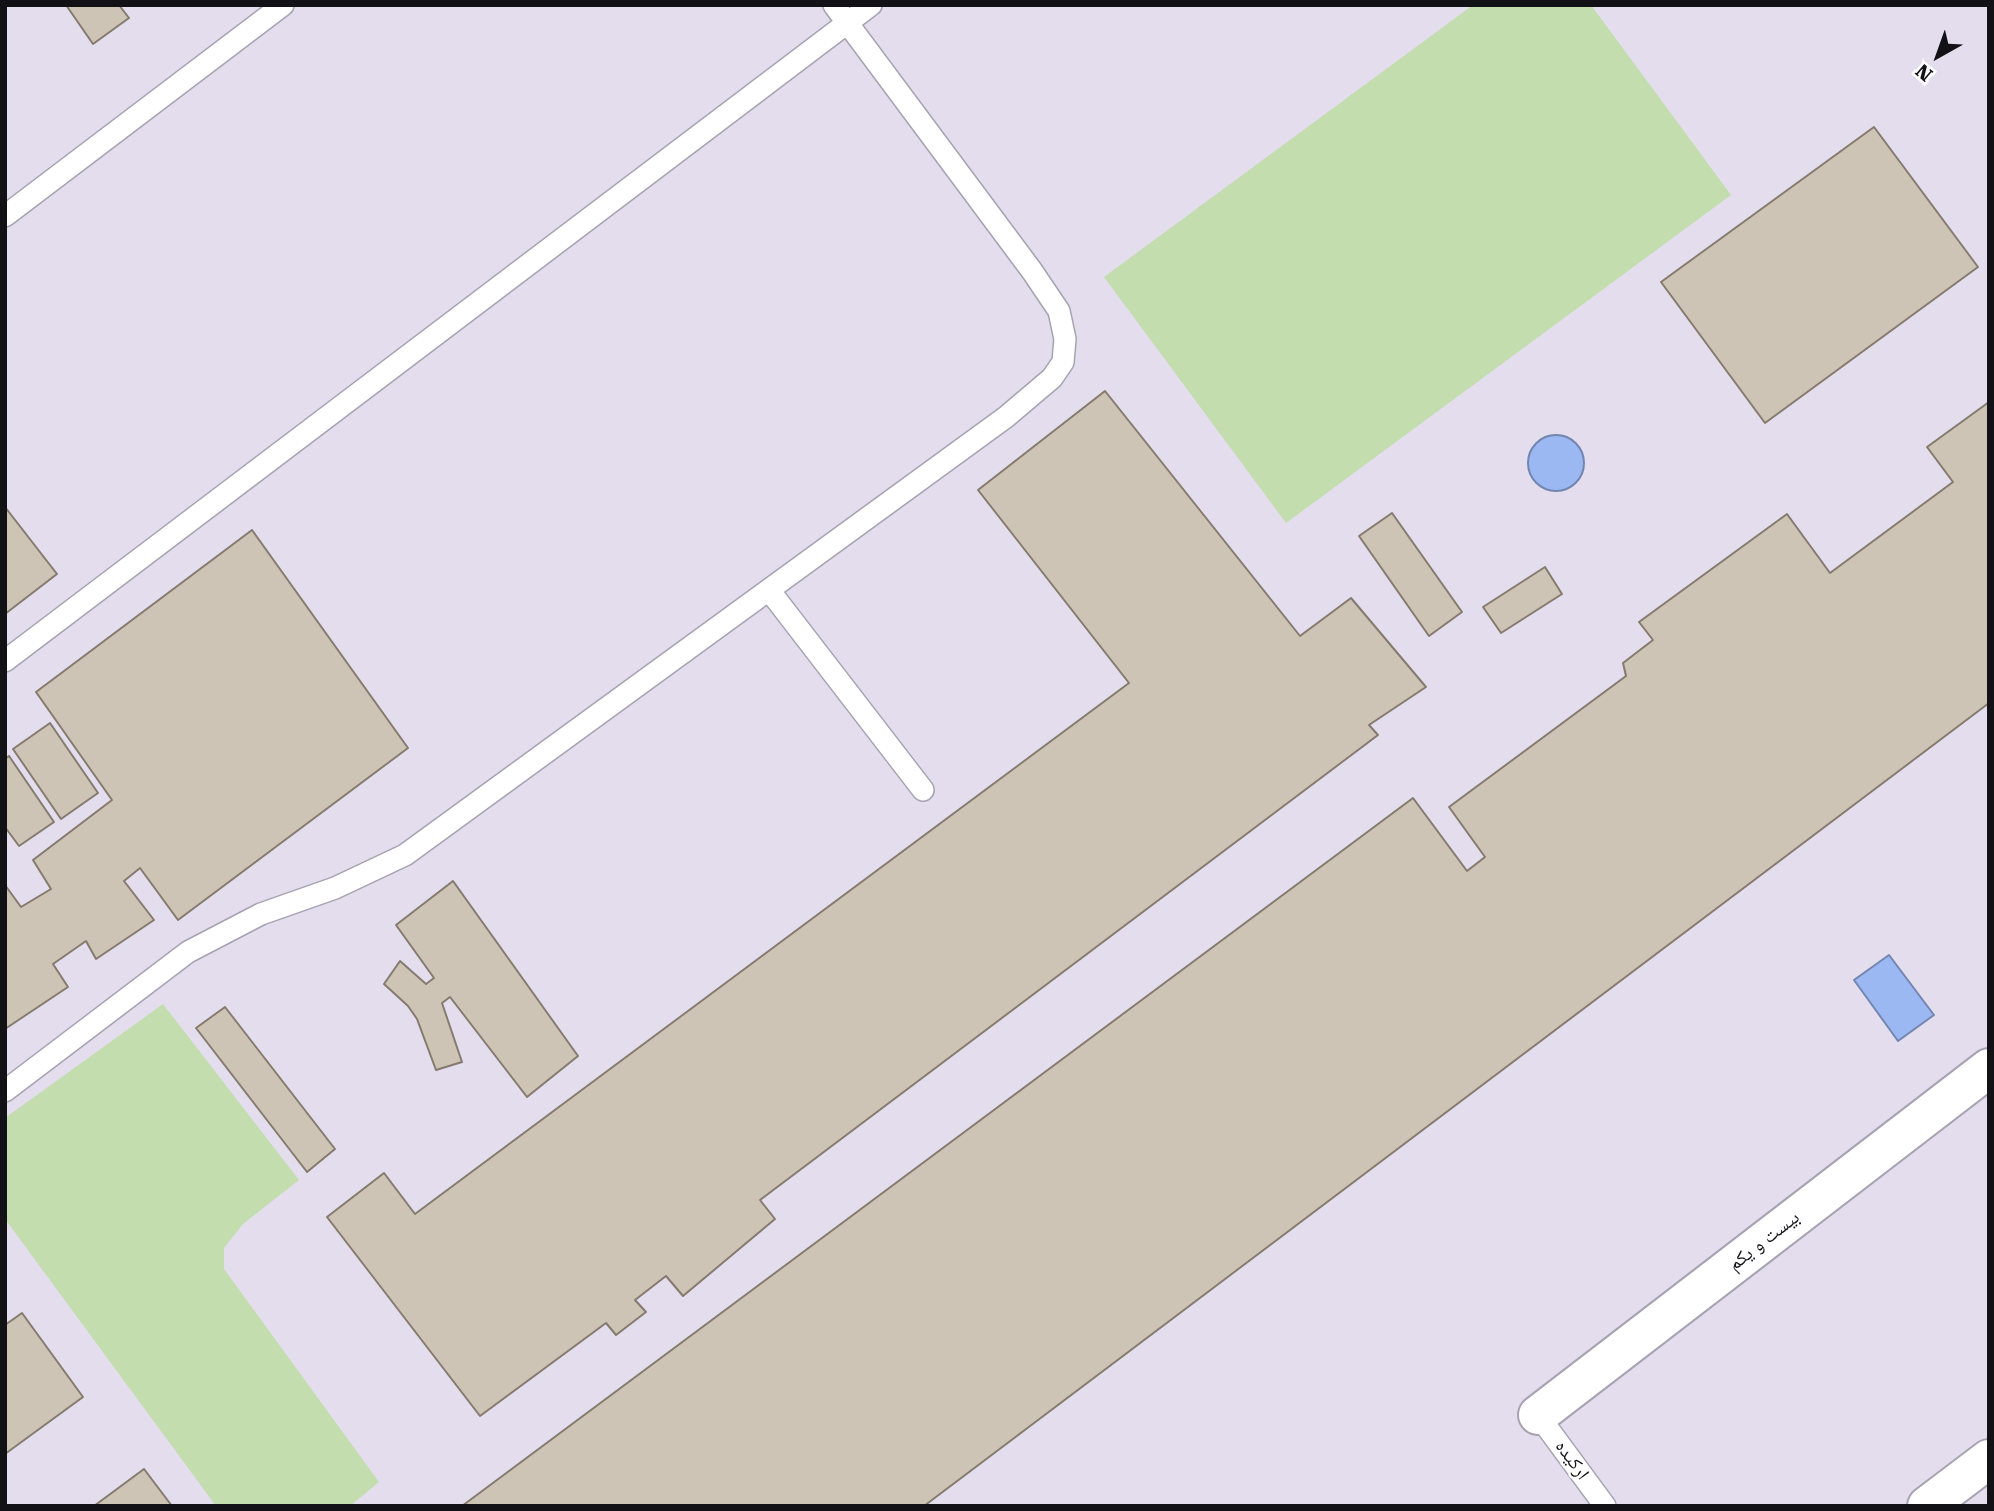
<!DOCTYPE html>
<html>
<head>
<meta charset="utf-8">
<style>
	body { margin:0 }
	#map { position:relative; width:1994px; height:1511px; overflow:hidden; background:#e3dded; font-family:"Roboto Serif",serif }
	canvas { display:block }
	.frame { position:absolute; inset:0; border:7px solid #121116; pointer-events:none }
	.north { position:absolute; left:1903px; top:21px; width:70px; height:70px; -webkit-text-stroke:5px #fff; paint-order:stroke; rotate:220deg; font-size:19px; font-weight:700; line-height:28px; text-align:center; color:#121116 }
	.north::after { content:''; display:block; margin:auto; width:24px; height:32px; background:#121116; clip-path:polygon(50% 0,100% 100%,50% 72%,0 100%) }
</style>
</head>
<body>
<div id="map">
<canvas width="1994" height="1511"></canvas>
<div class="frame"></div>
<div class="north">N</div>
</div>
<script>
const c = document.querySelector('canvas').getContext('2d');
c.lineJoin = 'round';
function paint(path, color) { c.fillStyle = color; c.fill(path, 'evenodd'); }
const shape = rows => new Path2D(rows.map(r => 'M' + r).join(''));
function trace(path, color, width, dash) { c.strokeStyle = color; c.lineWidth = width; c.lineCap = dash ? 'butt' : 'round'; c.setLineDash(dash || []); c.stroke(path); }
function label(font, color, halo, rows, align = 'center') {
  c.font = font + ' "Roboto Serif","Noto Naskh Arabic",serif'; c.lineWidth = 5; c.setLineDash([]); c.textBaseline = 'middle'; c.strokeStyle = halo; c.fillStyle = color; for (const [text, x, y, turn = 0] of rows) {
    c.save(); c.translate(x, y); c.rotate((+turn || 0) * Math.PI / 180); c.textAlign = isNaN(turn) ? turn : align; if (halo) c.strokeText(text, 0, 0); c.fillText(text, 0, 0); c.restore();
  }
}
paint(shape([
	[1473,5,1591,5,1731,195,1286,523,1104,277],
	[163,1004,299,1180,243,1224,224,1248,224,1269,379,1482,350,1506,216,1506,5,1219,5,1118]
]), '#c3ddae');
const water = shape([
	'1528 463a28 28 0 1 1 56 0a28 28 0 1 1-56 0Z',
	[1889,955,1934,1015,1898,1041,1854,980,1889,955]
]);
paint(water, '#9bb8f2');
trace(water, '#7286b0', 2);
const building = shape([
	[66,5,119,5,129,18,93,44,66,5],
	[1874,127,1978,267,1765,423,1661,282,1874,127],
	[1105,391,1300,636,1351,598,1426,687,1369,725,1378,735,760,1200,775,1219,683,1296,666,1276,635,1300,646,1312,616,1335,606,1323,480,1416,327,1217,384,1173,415,1214,1129,683,978,490,1105,391],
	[1989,402,1989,703,924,1506,462,1506,1413,798,1467,871,1485,857,1449,807,1626,676,1623,663,1653,640,1639,622,1787,514,1830,573,1953,482,1927,447,1989,402],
	[5,507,57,574,5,614,5,507],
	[1392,513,1462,612,1429,636,1359,536,1392,513],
	[252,530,408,748,178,920,140,868,124,881,154,920,96,959,86,941,53,964,68,987,5,1029,5,885,21,907,51,889,33,860,112,800,36,692,252,530],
	[1545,567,1562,594,1501,633,1483,607,1545,567],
	[50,723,98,793,61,819,13,749,50,723],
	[9,756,54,822,19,846,5,827,5,759,9,756],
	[453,881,578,1056,527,1097,450,997,442,1003,462,1062,436,1070,417,1019,408,1006,384,984,400,961,426,984,434,978,396,925,453,881],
	[225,1007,335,1149,307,1172,196,1028,225,1007],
	[22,1313,83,1397,5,1454,5,1325,22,1313],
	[144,1469,172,1506,94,1506,144,1469]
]);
paint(building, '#cdc4b6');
trace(building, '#847b6e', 2);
const lane = shape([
	[5,216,283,5],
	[769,590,923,790],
	[5,661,871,5],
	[5,1091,188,952,261,914,335,888,405,855,1006,417,1052,378,1063,362,1065,339,1059,311,1032,271,834,5],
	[1538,1415,1605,1506]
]);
const street = shape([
	[1538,1415,1989,1068],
	[1927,1506,1989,1459]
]);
trace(lane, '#a7a2b1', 24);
trace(street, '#a7a2b1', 42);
trace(lane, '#fff', 21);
trace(street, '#fff', 38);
label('19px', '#121116', '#fff', [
	["بیست و یکم",1764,1241,-38],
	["ارکیده",1572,1460,54]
]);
</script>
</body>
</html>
